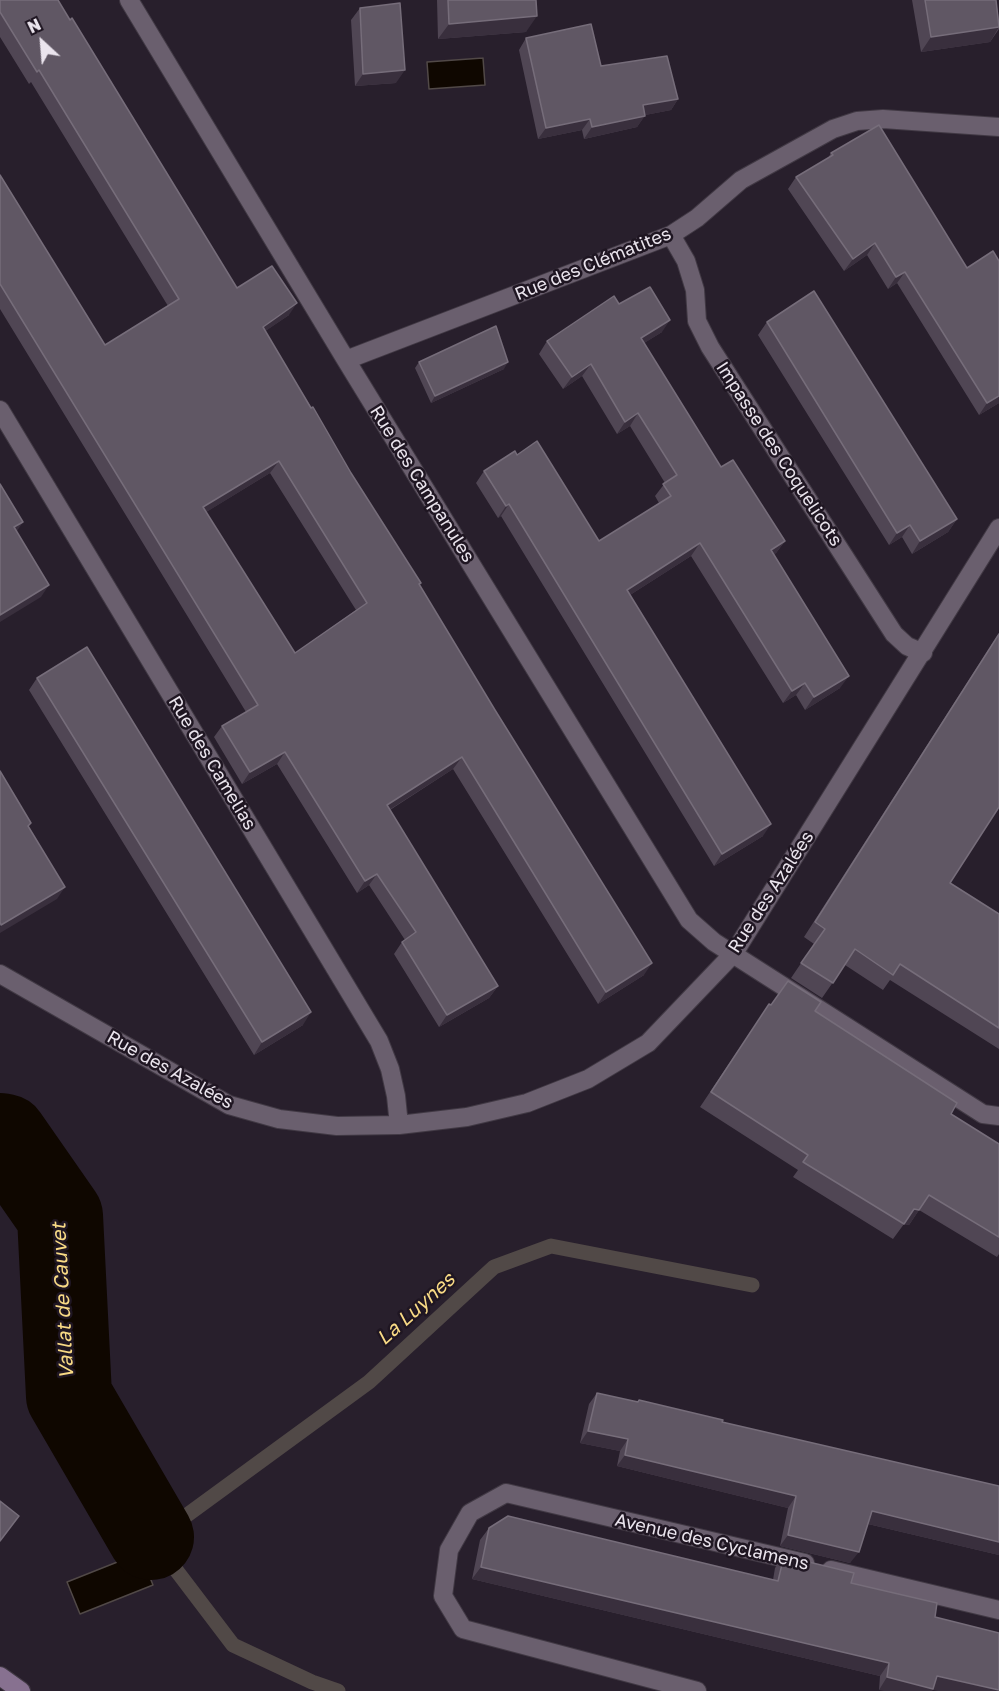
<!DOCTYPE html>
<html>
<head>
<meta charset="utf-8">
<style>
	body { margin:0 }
	#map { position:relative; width:999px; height:1691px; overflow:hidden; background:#281f2c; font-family:"Golos Text",sans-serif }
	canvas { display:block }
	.north { position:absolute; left:12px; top:12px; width:60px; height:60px; -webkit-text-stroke:4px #1f1622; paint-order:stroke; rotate:334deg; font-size:16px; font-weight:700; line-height:24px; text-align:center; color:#eae4ed }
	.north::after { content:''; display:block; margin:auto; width:21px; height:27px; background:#eae4ed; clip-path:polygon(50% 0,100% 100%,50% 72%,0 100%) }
</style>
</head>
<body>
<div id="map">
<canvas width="999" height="1691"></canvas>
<div class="north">N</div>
</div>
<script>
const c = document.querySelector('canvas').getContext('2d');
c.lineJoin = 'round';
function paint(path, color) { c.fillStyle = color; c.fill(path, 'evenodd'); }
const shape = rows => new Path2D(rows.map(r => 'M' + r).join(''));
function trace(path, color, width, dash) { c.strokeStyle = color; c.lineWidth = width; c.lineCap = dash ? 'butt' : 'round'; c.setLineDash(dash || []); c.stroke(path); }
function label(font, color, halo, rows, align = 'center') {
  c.font = font + ' "Golos Text",sans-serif'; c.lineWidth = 5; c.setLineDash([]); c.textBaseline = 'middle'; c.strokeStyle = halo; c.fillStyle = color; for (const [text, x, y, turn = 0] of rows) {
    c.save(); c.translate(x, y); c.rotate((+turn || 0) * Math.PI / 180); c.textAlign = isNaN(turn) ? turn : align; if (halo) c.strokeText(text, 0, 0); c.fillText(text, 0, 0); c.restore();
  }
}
const water = shape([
	[483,58,485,85,429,89,427,62,483,58],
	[140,1553,153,1585,80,1614,67,1582,140,1553]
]);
paint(water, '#0f0700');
trace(water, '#514947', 1.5);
trace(shape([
	[338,1691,312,1682,233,1645,151,1537,183,1518,369,1382,494,1267,551,1246,752,1285]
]), '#514947', 15);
trace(shape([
	[0,1136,5,1137,60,1216,69,1396,151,1537]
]), '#0f0700', 86);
const street = shape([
	[129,0,346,360,689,920,714,942,983,1114,999,1116],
	[671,235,686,261,695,290,697,321,710,347,894,634,907,646,923,653],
	[346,360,671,235,697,218,741,180,833,129,857,121,883,119,999,127],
	[0,410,379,1041,390,1069,396,1096,399,1125],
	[0,974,229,1105,279,1119,337,1126,399,1125,467,1117,527,1103,588,1079,648,1043,734,953,999,528],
	[831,1570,999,1610],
	[697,1691,463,1629,443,1596,449,1550,470,1513,506,1493,805,1563]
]);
const secondary = shape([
	[0,1676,21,1691]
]);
trace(street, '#413944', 20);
trace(secondary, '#413944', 20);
trace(street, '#6a5f6e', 18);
trace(secondary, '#877190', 18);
paint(shape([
	[0,0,237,288,289,315,265,331,351,473,421,583,419,585,644,975,598,1004,453,769,390,810,498,986,489,998,439,1027,394,954,402,942,405,940,369,885,357,893,277,764,242,784,214,737,222,726,246,712,0,309,0,175,105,345,168,306,31,82,29,84,0,37],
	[270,473,356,610,295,653,206,512],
	[437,0,536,0,526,32,438,39],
	[912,0,996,0,999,20,999,29,990,42,921,52],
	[360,8,396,83,355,86,351,20],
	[526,38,601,66,678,99,671,110,645,115,637,127,584,139,582,130,538,139,519,50],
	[831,153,999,403,979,415,897,283,888,289,867,255,844,271,788,189,796,177,828,158],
	[619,304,662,332,644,343,721,467,785,541,776,553,774,554,840,688,805,710,796,695,783,703,691,556,630,595,763,836,714,866,501,516,498,518,476,483,484,471,517,455,599,541,659,503,655,496,665,483,630,426,617,434,582,376,563,389,539,354,547,341],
	[767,322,957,519,948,532,912,554,902,537,889,545,758,335],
	[419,362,504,369,431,403,415,368],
	[999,633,999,807,950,883,999,914,999,1049,890,980,883,990,845,965,822,998,791,978,814,944,804,937],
	[37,678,303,1025,254,1055,29,690],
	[769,1004,771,1005,815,1011,951,1114,999,1144,999,1254,997,1257,919,1210,909,1225,904,1224,893,1239,793,1177,798,1170,700,1107],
	[597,1393,637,1402,639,1400,722,1422,999,1486,999,1555,868,1524,850,1563,780,1546,788,1508,617,1466,620,1451,580,1443,589,1404],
	[489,1528,773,1580,775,1568,784,1556,935,1617,933,1690,879,1690,880,1676,472,1579,480,1540]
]), '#504654');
paint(shape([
	[537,16,526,32,438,39,449,24],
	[999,27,990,42,921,52,931,37],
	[405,70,396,83,355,86,363,74],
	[678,99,671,110,635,117,643,105],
	[645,116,637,127,584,139,592,127],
	[590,119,582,130,538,139,546,128],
	[875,243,867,255,844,271,853,259],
	[905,272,897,283,888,289,896,277],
	[297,303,289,315,254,339,263,327],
	[670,320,662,332,633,350,641,338],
	[508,362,504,369,431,403,435,396],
	[591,364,582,376,563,389,572,377],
	[999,396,999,403,979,415,987,403],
	[638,413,630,426,617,434,625,422],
	[279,461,270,473,195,519,203,507],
	[509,504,501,516,498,518,506,506],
	[957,519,948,532,912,554,920,541],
	[23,522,15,534,14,527],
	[910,525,902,537,889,545,897,533],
	[785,541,776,553,763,562,771,550],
	[700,543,691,556,619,602,627,590],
	[49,585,41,597,0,622,0,615],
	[849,676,840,688,805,710,814,697],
	[805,683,796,695,783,703,792,691],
	[285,752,277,764,242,784,250,772],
	[462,757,453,769,378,817,387,805],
	[771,824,763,836,714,866,722,854],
	[377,874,369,885,357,893,365,881],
	[65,887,57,899,0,933,0,927,1,925],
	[652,963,644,975,598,1004,606,992],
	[498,986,489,998,439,1027,447,1015],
	[311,1012,303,1025,254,1055,262,1042],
	[914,1209,919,1210,909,1225,904,1224],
	[588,1431,628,1439,620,1451,580,1443],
	[625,1455,796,1496,788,1508,617,1466],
	[872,1511,999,1542,999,1555,864,1523],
	[788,1535,859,1552,850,1563,780,1546],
	[481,1567,889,1663,880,1676,472,1579],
	[937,1676,999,1690,999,1691,938,1691,933,1690,932,1691,884,1691,879,1690,887,1677]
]), '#392f3d');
const building = shape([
	[0,0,58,0,70,20,72,18,237,288,272,266,297,303,263,327,311,408,313,407,351,473,421,583,419,584,495,710,652,963,606,992,462,757,387,805,498,986,447,1015,402,942,416,932,377,874,365,881,285,752,250,772,222,726,258,705,0,284,0,175,105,345,179,299,39,70,37,72,0,12,0,0],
	[279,461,367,603,295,653,203,507,279,461],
	[448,0,536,0,537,16,449,24,448,0],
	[925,0,996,0,999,27,931,37,925,0],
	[400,3,405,70,363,74,360,8,400,3],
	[591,24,601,66,667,56,678,99,643,105,645,116,592,127,590,119,546,128,526,38,591,24],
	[879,125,967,268,993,251,999,261,999,396,987,403,905,272,896,277,875,243,853,259,796,177,833,155,831,153,879,125],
	[650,287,670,320,641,338,721,467,733,460,785,541,771,550,849,676,814,697,805,683,792,691,700,543,627,590,771,824,722,854,509,504,506,506,484,471,515,451,517,455,537,441,599,541,671,496,663,484,677,475,638,413,625,422,591,364,572,377,547,341,614,296,619,304,650,287],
	[814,291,957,519,920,541,910,525,897,533,767,322,814,291],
	[496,326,508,362,435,396,419,362,496,326],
	[0,484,23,522,14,527,49,585,0,615,0,484],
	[999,634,999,807,950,883,999,914,999,1028,900,964,893,975,855,949,833,983,801,963,825,929,815,922,999,634],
	[87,647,311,1012,262,1042,37,678,87,647],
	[0,771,31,823,28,826,65,887,1,925,0,922,0,771],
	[788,981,821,1002,815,1011,957,1103,951,1114,999,1144,999,1237,929,1195,919,1210,914,1209,904,1224,803,1162,808,1155,711,1092,769,1004,771,1005,788,981],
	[597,1393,638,1402,639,1400,723,1420,722,1422,999,1486,999,1542,872,1511,859,1552,788,1535,796,1496,625,1455,628,1439,588,1431,597,1393],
	[0,1501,19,1516,0,1541,0,1501],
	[508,1516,778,1581,784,1556,854,1573,851,1583,937,1603,935,1617,999,1633,999,1690,937,1676,933,1689,887,1677,889,1663,481,1567,489,1528,508,1516]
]);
paint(building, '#605764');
trace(building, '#766d7a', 1.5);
label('18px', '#eae4ed', '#1f1622', [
	["Rue des Clématites",593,264,-22],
	["Impasse des Coquelicots",779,454,57],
	["Rue des Campanules",422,484,58],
	["Rue des Camelias",212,763,59],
	["Rue des Azalées",771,892,-57],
	["Rue des Azalées",170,1070,29],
	["Avenue des Cyclamens",712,1542,13]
]);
label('italic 20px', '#f8da85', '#1f1622', [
	["Vallat de Cauvet",63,1301,-93],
	["La Luynes",416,1309,-42]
]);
</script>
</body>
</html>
